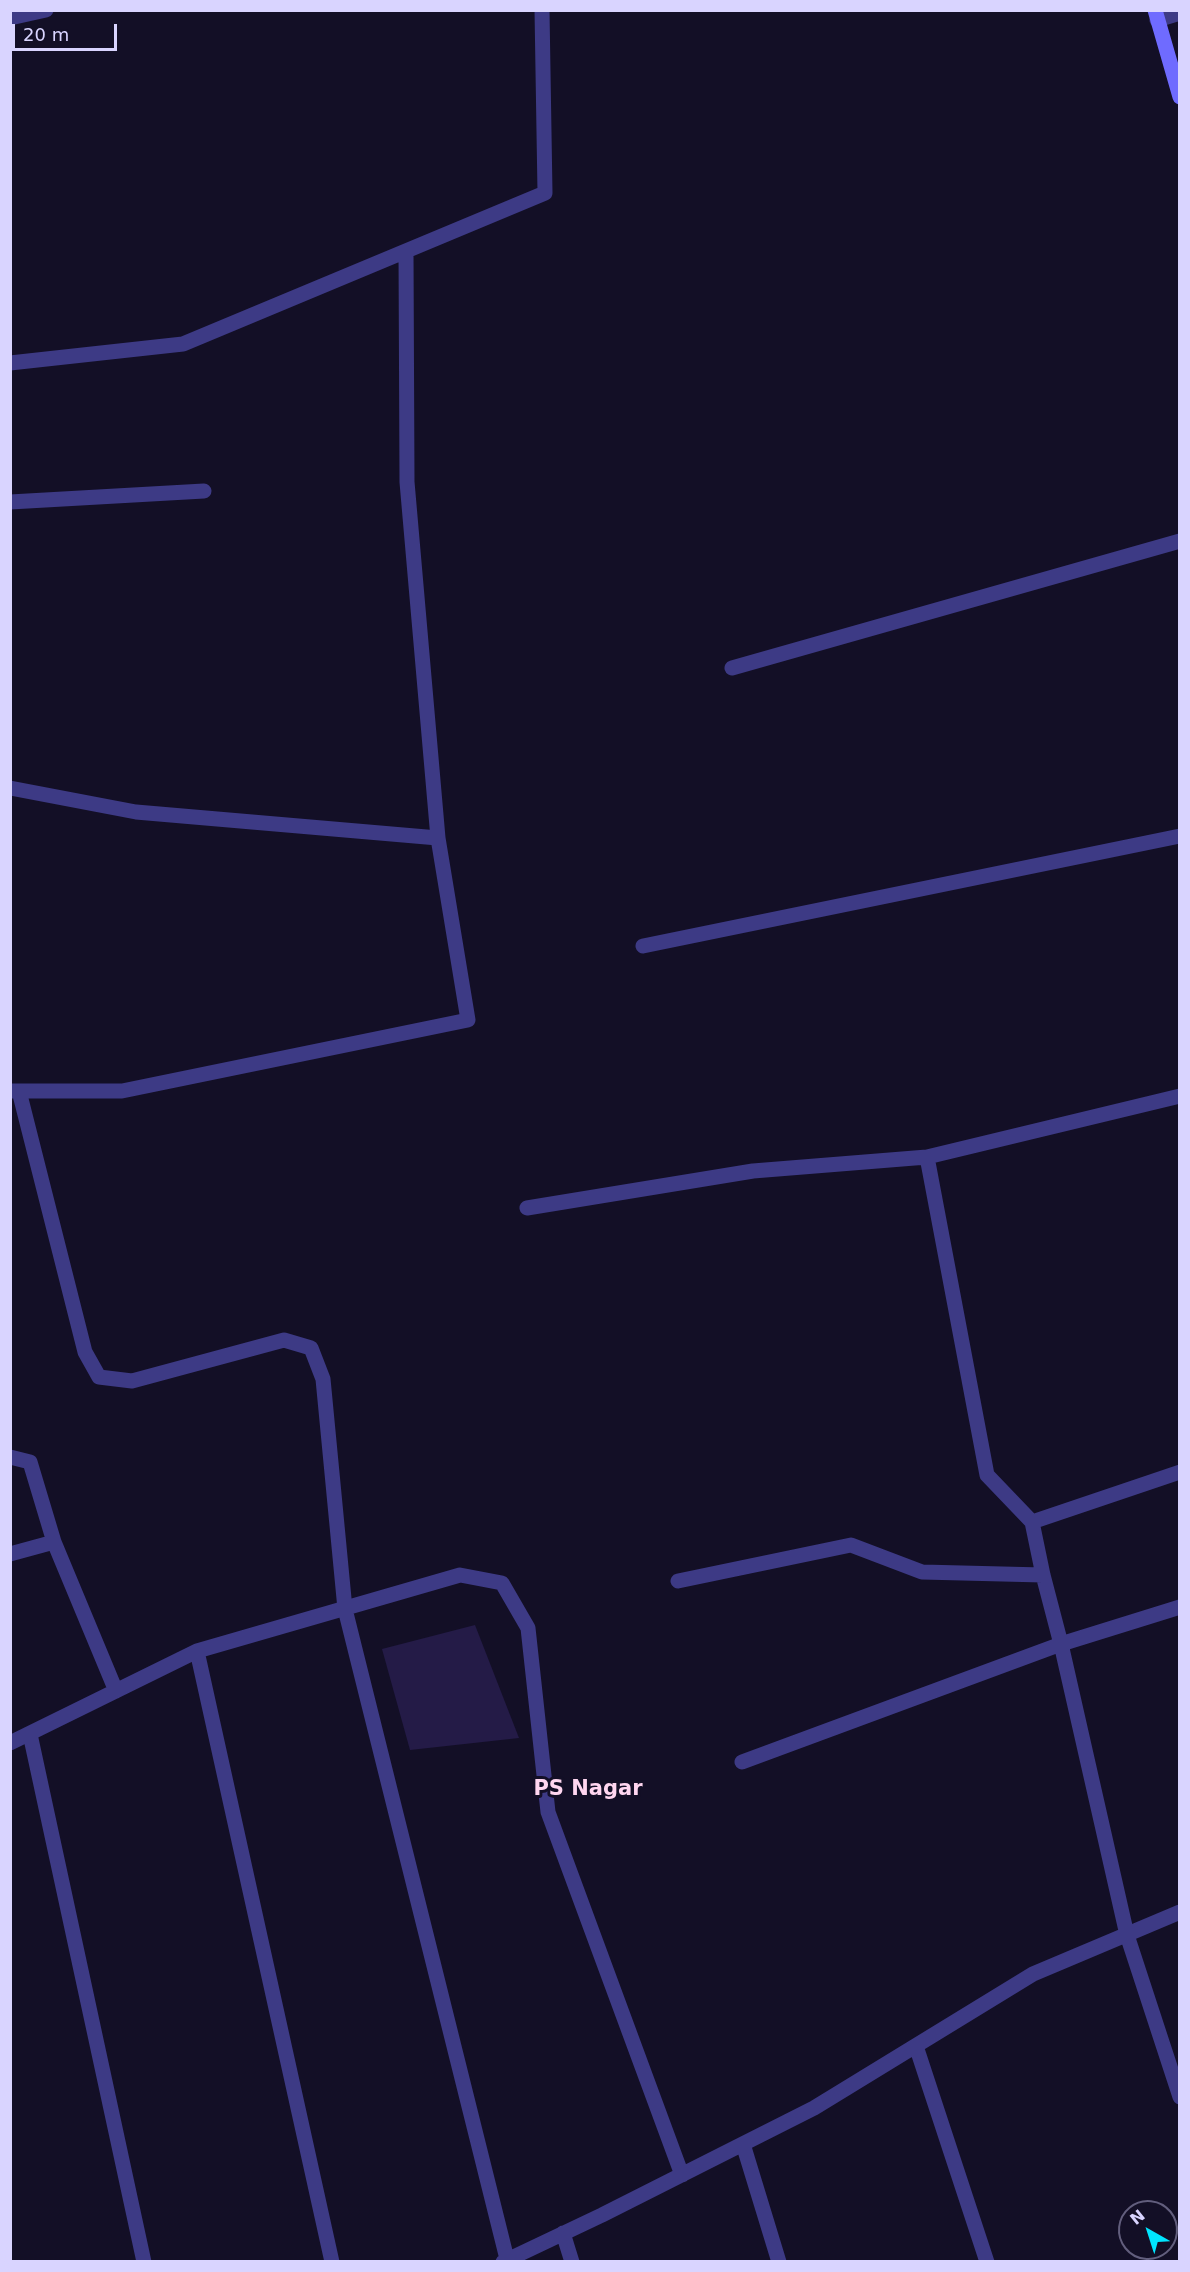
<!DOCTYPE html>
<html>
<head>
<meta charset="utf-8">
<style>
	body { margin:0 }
	#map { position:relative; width:1190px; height:2272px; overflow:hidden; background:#130f26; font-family:"DejaVu Sans",sans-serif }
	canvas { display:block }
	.frame { position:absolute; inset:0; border:12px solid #d9d4ff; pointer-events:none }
	.north { position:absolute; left:1118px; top:2200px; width:60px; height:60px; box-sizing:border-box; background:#130f26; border:2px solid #625e7d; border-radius:50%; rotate:321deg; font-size:16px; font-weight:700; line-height:24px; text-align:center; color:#d9d4ff }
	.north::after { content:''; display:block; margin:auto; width:21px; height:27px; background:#00e5ff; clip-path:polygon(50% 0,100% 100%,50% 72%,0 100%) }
	.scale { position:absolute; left:12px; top:24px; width:105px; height:27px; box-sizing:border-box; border:3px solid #d9d4ff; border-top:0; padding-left:8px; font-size:18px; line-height:21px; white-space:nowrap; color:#d9d4ff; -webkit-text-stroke:4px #130f26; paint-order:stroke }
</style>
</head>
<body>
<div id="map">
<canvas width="1190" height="2272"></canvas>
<div class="frame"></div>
<div class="north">N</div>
<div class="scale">20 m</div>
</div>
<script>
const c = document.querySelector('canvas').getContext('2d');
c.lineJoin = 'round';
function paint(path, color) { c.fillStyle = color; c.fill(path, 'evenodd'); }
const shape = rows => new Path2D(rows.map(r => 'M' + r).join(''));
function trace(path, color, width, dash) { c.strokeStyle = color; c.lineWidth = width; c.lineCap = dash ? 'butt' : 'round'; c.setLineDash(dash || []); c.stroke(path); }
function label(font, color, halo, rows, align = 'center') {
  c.font = font + ' "DejaVu Sans",sans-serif'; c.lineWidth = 6; c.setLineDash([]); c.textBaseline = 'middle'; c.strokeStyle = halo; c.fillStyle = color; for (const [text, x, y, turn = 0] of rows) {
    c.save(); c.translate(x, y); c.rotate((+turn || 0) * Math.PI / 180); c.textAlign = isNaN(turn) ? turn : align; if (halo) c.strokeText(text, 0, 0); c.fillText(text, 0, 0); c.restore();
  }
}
paint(shape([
	[475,1625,519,1738,410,1750,382,1649]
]), '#241b47');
trace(shape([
	[10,18,46,10],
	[1157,20,1180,13],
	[10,363,183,344,545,193,542,10],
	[10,502,204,491],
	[732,668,1180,541],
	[10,788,136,812,438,838],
	[643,946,1180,836],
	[11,1091,122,1091,468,1020,438,838,407,482,406,251],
	[19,1091,85,1352,99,1377,132,1381,284,1340,311,1348,323,1379,345,1609,507,2259],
	[927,1157,987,1475,1032,1522,1043,1575,1061,1644,1127,1935,1180,2097],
	[527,1208,753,1171,927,1157,1180,1096],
	[10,1457,30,1462,54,1542,116,1691],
	[1032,1522,1180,1472],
	[10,1554,54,1542],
	[678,1581,851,1545,922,1572,1043,1575],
	[197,1651,332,2262],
	[30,1734,144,2262],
	[10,1743,197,1651,460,1575,502,1583,528,1628,548,1812,682,2175],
	[742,1762,1061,1644,1180,1607],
	[916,2046,987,2262],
	[743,2144,779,2262],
	[563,2233,572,2262],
	[503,2262,602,2215,814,2108,1033,1974,1180,1912]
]), '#3d3a85', 15);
trace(shape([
	[1155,10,1180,97]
]), '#6f6bff', 15);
label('bold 21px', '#ffd6f0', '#130f26', [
	["PS Nagar",588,1790]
]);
</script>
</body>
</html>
